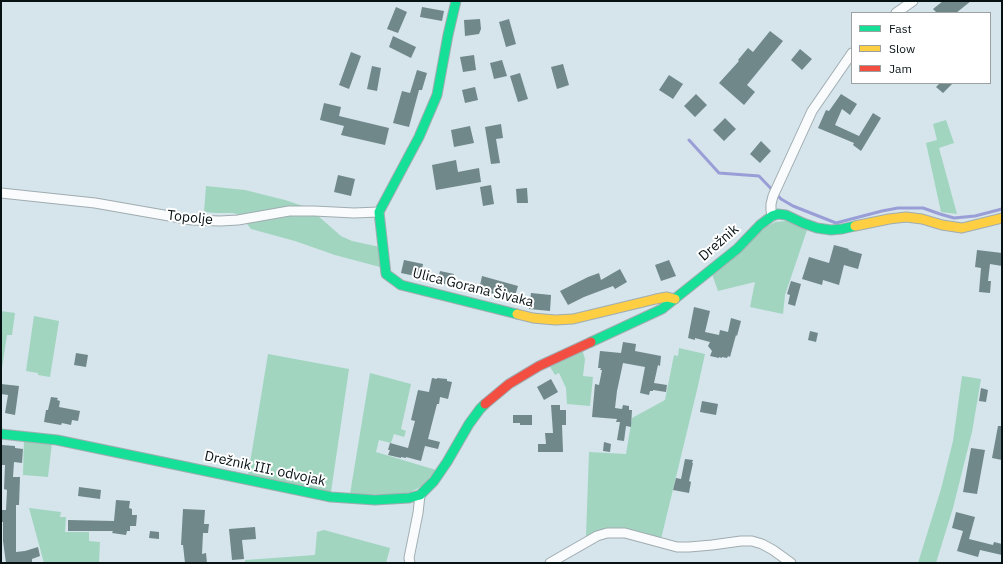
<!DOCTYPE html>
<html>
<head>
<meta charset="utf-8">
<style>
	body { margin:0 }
	#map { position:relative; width:1003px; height:564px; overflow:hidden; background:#d5e5eb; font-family:"IBM Plex Sans",sans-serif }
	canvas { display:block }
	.frame { position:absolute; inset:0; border:2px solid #061114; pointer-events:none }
	.legend { position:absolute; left:851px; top:12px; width:140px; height:72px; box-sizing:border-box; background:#fff; border:1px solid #9ba0a1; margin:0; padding:5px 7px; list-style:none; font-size:12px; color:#061114 }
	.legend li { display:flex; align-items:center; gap:8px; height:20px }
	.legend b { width:20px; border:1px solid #9ba0a1 }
</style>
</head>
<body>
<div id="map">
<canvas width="1003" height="564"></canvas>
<div class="frame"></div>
<ul class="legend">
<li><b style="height:5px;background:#16e098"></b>Fast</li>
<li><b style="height:5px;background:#ffcf43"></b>Slow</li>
<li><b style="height:5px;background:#f24e42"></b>Jam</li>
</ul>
</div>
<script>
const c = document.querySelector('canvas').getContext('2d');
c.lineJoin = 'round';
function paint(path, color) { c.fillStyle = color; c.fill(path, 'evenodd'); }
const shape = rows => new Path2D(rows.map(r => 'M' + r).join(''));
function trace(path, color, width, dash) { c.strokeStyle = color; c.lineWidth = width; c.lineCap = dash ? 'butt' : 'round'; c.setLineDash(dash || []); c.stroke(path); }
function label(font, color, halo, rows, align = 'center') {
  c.font = font + ' "IBM Plex Sans",sans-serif'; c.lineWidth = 4; c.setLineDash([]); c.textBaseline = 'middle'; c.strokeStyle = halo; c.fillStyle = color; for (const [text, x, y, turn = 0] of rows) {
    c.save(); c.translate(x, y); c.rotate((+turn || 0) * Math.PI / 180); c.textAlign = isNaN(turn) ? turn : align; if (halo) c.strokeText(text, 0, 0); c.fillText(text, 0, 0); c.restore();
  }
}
paint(shape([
	[946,120,954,143,939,148,957,214,941,212,926,143,937,140,933,124],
	[206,186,245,190,285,200,309,208,341,236,352,241,380,247,380,267,335,255,295,241,251,229,240,215,233,213,216,213,204,212],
	[786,221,807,230,785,295,783,314,750,307,755,282,718,291,712,274,766,227,775,222],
	[1,311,15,313,12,335,7,335,2,368,1,368],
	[34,316,59,321,50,377,38,375,38,373,26,371],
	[679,348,705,354,697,390,661,539,597,532,586,536,589,452,626,454,632,418,665,400,674,355,678,356],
	[582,349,585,359,583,376,593,377,590,406,567,404,566,388,559,373,555,375,549,365],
	[268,354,349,369,331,492,248,475],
	[370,373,411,384,401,429,406,431,404,437,394,434,391,443,379,440,376,452,436,470,422,486,411,492,398,495,350,494],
	[962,376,981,379,972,432,953,508,936,563,918,563,941,489,953,441],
	[24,438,52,443,48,477,23,475],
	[29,508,61,512,60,517,66,517,65,532,89,532,89,541,100,542,99,563,44,563],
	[324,530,390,548,386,563,245,563,245,560,315,555,317,532]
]), '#a1d5c0');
trace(shape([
	[689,140,719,173,759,176,781,199,793,206,836,223,882,211,898,208,923,208,940,214,954,218,975,216,1002,209]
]), '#9a9ed7', 3);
paint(shape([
	[943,1,971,1,956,13,937,13,933,9],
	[396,7,407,12,398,33,387,29],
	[422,7,444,11,442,21,420,17],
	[480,19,481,29,479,34,465,36,464,20],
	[509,19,516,44,506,47,499,22],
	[770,31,783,41,747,85,755,92,744,105,719,83,739,61,738,60,748,48,753,52],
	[393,36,416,47,411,58,389,47],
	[800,49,812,59,802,70,791,60],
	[351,52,361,56,349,89,339,85],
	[474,55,476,70,463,72,460,57],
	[502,60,507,76,494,79,490,63],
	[563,64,569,85,557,89,551,67],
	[372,66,381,68,377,91,367,89],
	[417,70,427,73,422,90,419,90,409,127,393,123,402,91,410,93],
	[520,73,528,99,518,102,510,76],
	[669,75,683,84,673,99,659,90],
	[940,83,953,83,943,93,936,87],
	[475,87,478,100,465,103,462,90],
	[696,94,707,105,695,117,684,106],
	[841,94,857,104,850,115,842,109,835,125,859,136,873,113,881,118,861,151,853,145,854,143,818,128,826,110,829,111],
	[324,103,341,107,339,116,389,128,385,145,341,135,344,126,320,120],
	[725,118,736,129,724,141,713,130],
	[501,124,503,138,496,139,500,163,491,164,485,127],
	[470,126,474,143,454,147,451,130],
	[761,141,771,151,760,163,750,154],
	[456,160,458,172,479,168,481,182,436,190,432,165],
	[338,175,355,179,351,196,334,192],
	[491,185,494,204,483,206,480,187],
	[527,188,528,203,517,203,516,189],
	[834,245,849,249,848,250,862,254,858,269,844,265,839,285,823,280,822,285,802,279,809,257,829,263],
	[977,250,1002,253,1002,266,990,264,988,281,991,281,990,293,979,292,981,268,975,267],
	[404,260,423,264,420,277,401,273],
	[669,260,676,276,661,281,655,265],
	[620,269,627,282,615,289,613,286,584,297,568,305,560,291,588,277,599,273,601,280],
	[440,271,454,274,452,286,437,282],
	[482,276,518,286,514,299,479,290],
	[791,281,801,284,795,306,788,304,790,295,787,294],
	[531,293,551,295,550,311,529,309],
	[694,307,710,311,705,332,719,335,720,330,728,332,731,318,741,321,737,336,736,335,730,357,728,356,727,358,722,357,722,358,719,357,719,358,710,356,712,351,708,346,710,342,695,338,695,340,688,338],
	[810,331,818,333,816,342,808,340],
	[623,342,636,344,635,351,661,356,660,366,658,365,654,383,667,385,666,392,653,390,653,391,650,391,649,395,640,393,645,367,623,363,617,391,615,408,622,409,623,405,629,406,629,410,632,410,631,427,626,426,624,441,617,440,620,422,616,422,617,419,592,417,595,384,599,385,602,370,600,370,601,368,598,368,600,351,621,353],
	[76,353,88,355,86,367,74,365],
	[432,378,437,379,437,378,447,379,447,381,452,382,448,399,440,397,439,404,437,404,428,439,440,442,438,449,425,446,421,461,406,457,406,458,401,457,401,458,388,455,390,450,388,450,390,443,408,448,415,421,411,420,418,390,429,392],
	[551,379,558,392,544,400,537,387],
	[1,384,19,386,15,415,5,413,8,395,1,394],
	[981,388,988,390,986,402,979,401],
	[51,397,58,398,57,400,60,401,59,407,80,411,78,421,72,420,71,425,62,423,61,425,44,422,46,410,48,410],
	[702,401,718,404,716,415,700,412],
	[551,405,560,405,560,410,566,410,566,425,562,425,563,452,538,452,538,444,546,444,545,433,553,433],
	[513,415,532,415,532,425,520,425,520,423,513,423],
	[998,426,1002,426,1002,460,992,458],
	[604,442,611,444,610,452,603,451],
	[2,445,15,446,15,448,23,449,22,463,14,462,13,477,20,477,19,505,16,505,16,552,25,551,38,547,40,556,32,559,32,563,6,563,3,541,3,522,2,522,2,510,6,510,7,490,4,489,5,465,1,465],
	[971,448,985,450,977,494,963,492],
	[685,459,693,460,692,463,693,463,689,481,691,482,689,493,673,490,676,478,681,479],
	[79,487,101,490,100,499,78,496],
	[116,500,130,501,129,508,132,509,132,515,137,515,136,526,130,526,130,531,127,531,126,535,112,533,113,531,68,531,68,520,114,521],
	[183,509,205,510,204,524,209,524,208,533,203,533,202,554,206,553,207,563,185,563,183,545,181,545],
	[956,512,975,517,969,539,993,545,994,542,1002,544,1002,555,980,550,978,557,957,551,963,531,952,528],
	[255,527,256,539,242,540,244,559,232,560,229,529],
	[150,531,159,532,159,539,149,538]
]), '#70888a');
const street = shape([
	[896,13,913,1],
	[1,193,95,203,192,220,220,221,238,220,289,211,314,211,354,213,379,212],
	[772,216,771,210,771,204,773,196,812,111,852,53],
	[410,563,409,558,418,513,420,495],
	[550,563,597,536,607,533,625,533,677,547,689,547,712,545,741,541,752,541,762,544,773,550,791,563]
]);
const fast = shape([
	[456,1,448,35,437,95,419,137,379,212,386,274,401,285,517,314],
	[591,342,662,309,737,249,760,225,772,216,778,214,786,215,803,223,817,228,831,230,842,229,855,226],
	[1,434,57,440,331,497,375,500,409,498,420,495,434,481,447,462,469,424,480,409,485,404]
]);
const slow = shape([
	[855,226,889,219,906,217,922,219,942,225,962,228,1002,218],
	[517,314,533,318,555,320,573,319,656,299,667,297,675,299]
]);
const jam = shape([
	[485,404,509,384,539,366,591,342]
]);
trace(street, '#a0acb1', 11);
trace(fast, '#a0acb1', 11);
trace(slow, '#a0acb1', 11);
trace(jam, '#a0acb1', 11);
trace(street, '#f9fbfc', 9);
trace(fast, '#16e098', 9);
trace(slow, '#ffcf43', 9);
trace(jam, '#f24e42', 9);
label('14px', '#061114', '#fff', [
	["Topolje",190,218,6],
	["Drežnik",719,243,-41],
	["Ulica Gorana Šivaka",473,288,14],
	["Drežnik III. odvojak",265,469,12]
]);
</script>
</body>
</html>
